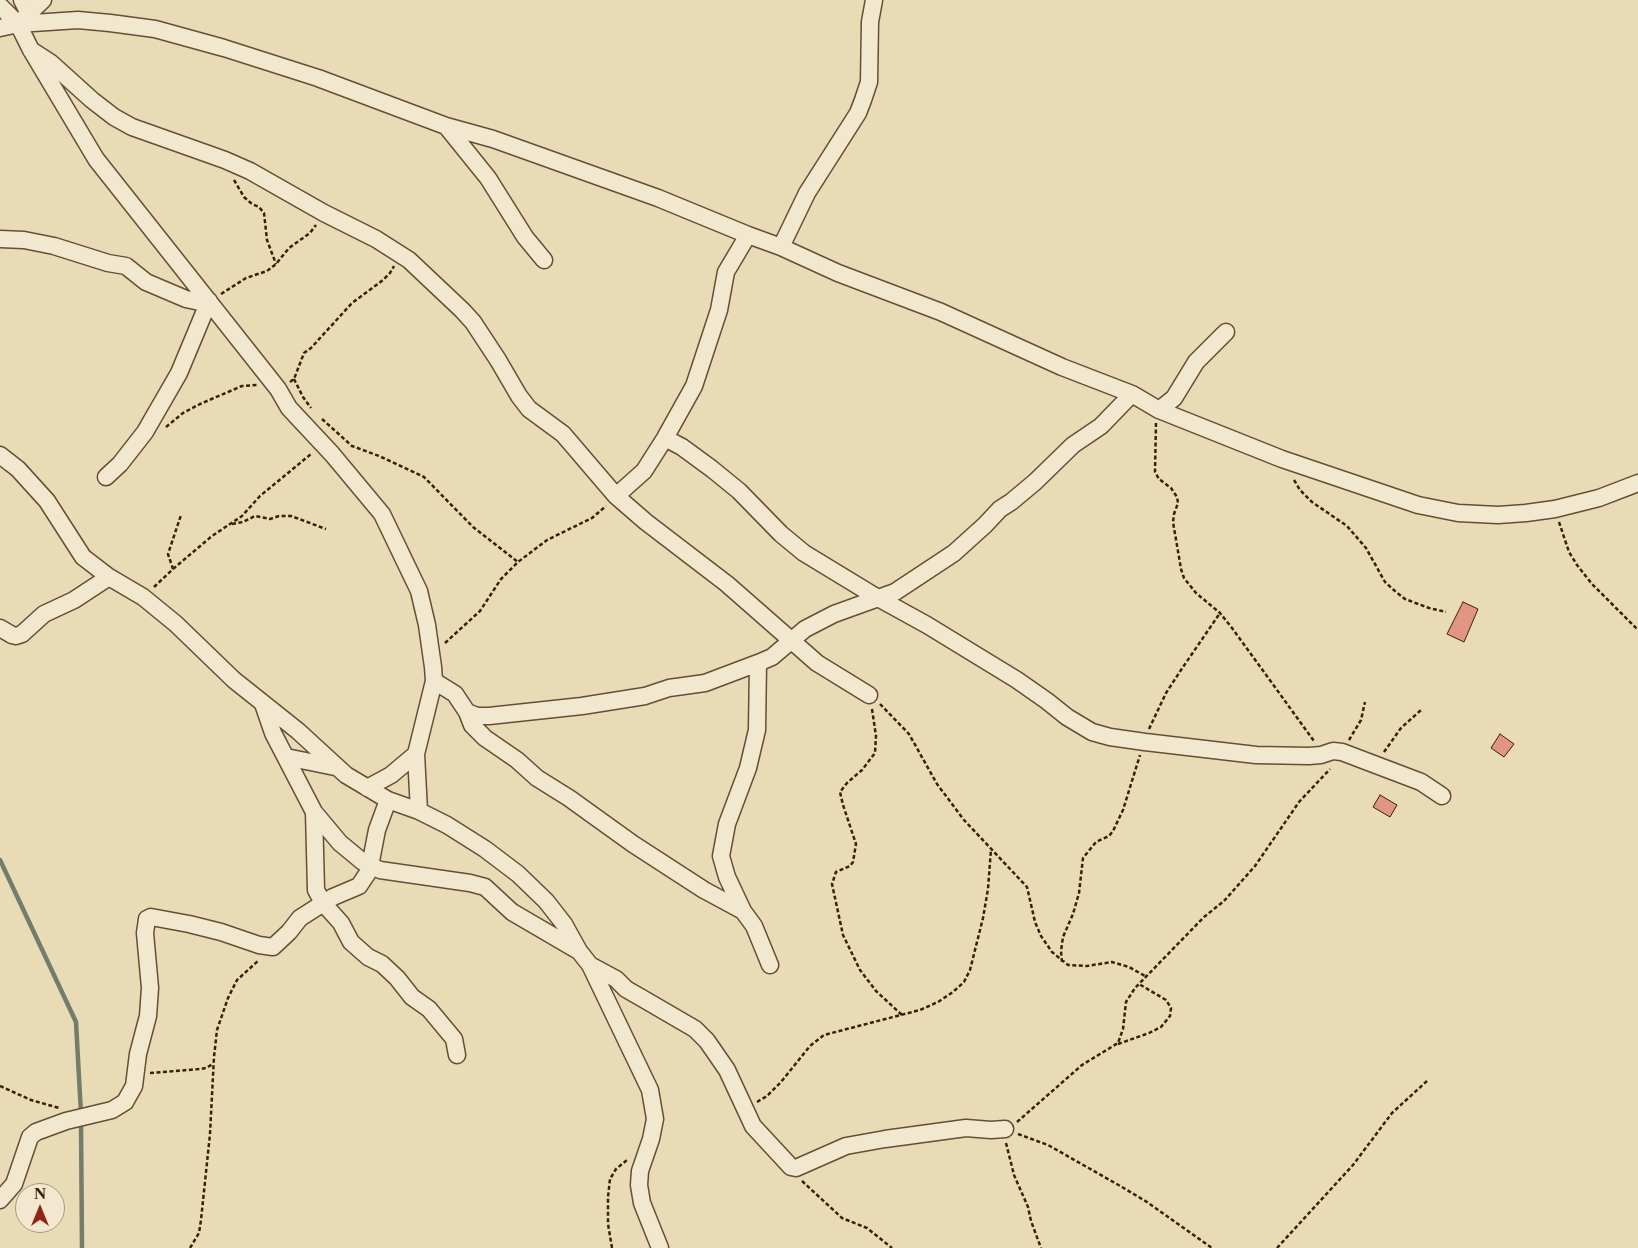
<!DOCTYPE html>
<html>
<head>
<meta charset="utf-8">
<style>
	body { margin:0 }
	#map { position:relative; width:1638px; height:1248px; overflow:hidden; background:#e9dbb5; font-family:"Libre Caslon Text",serif }
	canvas { display:block }
	.north { position:absolute; left:15px; top:1183px; width:50px; height:50px; box-sizing:border-box; background:#f1e8cf; border:1px solid #a89880; border-radius:50%; rotate:0deg; font-size:14px; font-weight:700; line-height:20px; text-align:center; color:#3b1f0a }
	.north::after { content:''; display:block; margin:auto; width:18px; height:22px; background:#8f2418; clip-path:polygon(50% 0,100% 100%,50% 72%,0 100%) }
</style>
</head>
<body>
<div id="map">
<canvas width="1638" height="1248"></canvas>
<div class="north">N</div>
</div>
<script>
const c = document.querySelector('canvas').getContext('2d');
c.lineJoin = 'round';
const shape = rows => new Path2D(rows.map(r => 'M' + r).join(''));
function trace(path, color, width, dash) { c.strokeStyle = color; c.lineWidth = width; c.lineCap = dash ? 'butt' : 'round'; c.setLineDash(dash || []); c.stroke(path); }
function paint(path, color) { c.fillStyle = color; c.fill(path, 'evenodd'); }
trace(shape([
	[0,860,76,1022,81,1114],
	[81,1122,82,1248]
]), '#727d6e', 4.5);
const building = shape([
	[1463,602,1478,609,1464,642,1447,634,1463,602],
	[1500,734,1514,744,1504,757,1491,748,1500,734],
	[1380,795,1397,805,1390,817,1373,807,1380,795]
]);
paint(building, '#e19683');
trace(building, '#3b1f0a', 1);
const minor = shape([
	[22,0,29,14],
	[0,6,18,24,31,50,96,159,278,389,289,408,332,454,382,514,419,591,427,625,433,667,434,681,416,754,419,811],
	[18,24,43,0],
	[0,28,18,24,78,20,110,23,155,29,224,48,318,78,446,126,493,139,658,198,748,235,781,247,838,273,941,312,1062,367,1132,394,1159,410,1282,459,1418,505,1458,513,1498,515,1526,513,1555,509,1599,498,1638,483],
	[31,50,51,63,92,100,114,117,132,127,225,160,250,171,324,213,376,239,409,260,462,310,473,322,498,360,519,396,529,409,563,434,616,496,646,522,727,584,817,663,869,695],
	[446,126,488,178,525,237,544,260],
	[0,239,24,240,54,246,108,263,126,266,146,282,186,299,200,302,209,301],
	[781,247,807,193,858,113,863,100,869,82,870,22,874,0],
	[1159,410,1174,398,1196,362,1226,332],
	[665,438,682,447,712,469,739,491,781,534,804,553,878,598,927,625,1017,680,1047,701,1067,717,1092,732,1110,737,1145,742,1256,755,1309,756,1321,755,1333,751,1342,752,1421,782,1442,796],
	[0,455,18,469,47,501,83,557,109,577,143,597,176,624,234,680,298,731,346,775,388,800,419,811,447,825,485,849,518,874,546,901,564,924,579,951,590,965,650,1090,655,1119,651,1139,640,1171,639,1185,642,1203,660,1248],
	[106,477,120,464,145,432,179,373,209,301],
	[616,496,644,471,665,438,694,386,719,310,726,272,748,235],
	[0,628,12,635,16,636,22,634,44,614,74,600,109,577],
	[758,663,757,730,748,768,727,824,721,856,727,877,743,911,754,926,770,965],
	[434,681,455,694,467,712,477,716,489,716,582,706,645,696,669,688,705,683,758,663,772,657,805,629,834,614,895,592,954,553,985,525,1000,509,1011,502,1035,482,1073,445,1101,426,1132,394],
	[263,704,273,733,314,812,316,890,323,903,341,923,351,942,368,957,382,964,397,978,412,997,429,1009,454,1039,457,1055],
	[467,712,472,725,485,738,517,760,537,778,569,798,633,844,704,890,743,911],
	[286,757,335,767],
	[367,788,391,775,416,754],
	[314,812,340,843,363,862,380,870,470,883,485,887,512,912,577,950],
	[590,965,616,979,626,989,640,997,695,1029,707,1041,727,1070,753,1126,791,1167,796,1168,846,1146,885,1139,966,1128,991,1130,1005,1129],
	[0,1200,14,1184,30,1137,36,1132,66,1121,112,1110,125,1102,134,1086,138,1054,148,1016,150,988,145,933,147,919,151,917,189,924,221,932,259,945,273,947,289,932,300,918,333,897,359,886,369,871,377,830,388,800]
]);
trace(minor, '#664e35', 19);
trace(shape([
	[234,180,244,197,252,204,259,207,264,213,267,240,276,264],
	[221,294,246,278,267,271,276,264,289,248,310,233,316,225],
	[294,379,303,397,311,408],
	[290,382,294,379,304,353,311,348,352,303,383,280,390,273,394,266],
	[322,419,352,446,379,456,424,477,473,527,518,562],
	[1156,423,1155,472,1159,479,1171,488,1177,497,1178,503,1174,514,1173,522,1181,569,1184,578,1196,593,1220,613,1232,628,1314,741],
	[166,427,183,413,200,404,242,386,257,385],
	[1294,480,1300,490,1312,502,1347,526,1366,548,1385,582,1396,592,1405,599,1429,608,1446,612],
	[1559,522,1569,552,1577,565,1592,584,1638,630],
	[232,524,243,522,255,516,270,519,279,516,291,516,326,529],
	[173,569,212,536,242,516,260,496,311,454],
	[154,587,173,569,168,554,181,515],
	[445,643,480,611,501,579,518,562,547,540,592,518,606,506],
	[880,704,909,734,937,784,964,820,1027,887,1035,922,1041,936,1052,952,1068,965,1087,966,1112,962,1129,967,1145,976],
	[872,709,876,736,875,753,862,770,847,783,840,792,843,805,856,844,853,862,850,866,836,872,832,884,843,935,860,970,876,991,902,1015],
	[1149,729,1166,693,1181,670,1220,613],
	[1349,740,1361,720,1365,702],
	[1384,752,1401,728,1421,710],
	[1062,962,1061,951,1063,937,1073,914,1079,893,1083,858,1096,842,1109,836,1113,831,1123,810,1140,755],
	[1118,1044,1149,1033,1161,1027,1170,1016,1171,1008,1166,1000,1139,984],
	[150,1073,200,1069,206,1068,213,1064],
	[0,1086,31,1100,59,1108],
	[757,1102,767,1096,781,1082,810,1046,824,1035,920,1010,938,1002,953,992,964,982,970,970,983,918,988,889,991,849],
	[1017,1122,1082,1065,1118,1043,1123,1029,1126,1002,1135,988,1204,917,1224,901,1255,866,1299,802,1330,769],
	[1018,1134,1048,1145,1122,1187,1147,1202,1212,1248],
	[1006,1143,1014,1175,1028,1207,1031,1221,1041,1248],
	[802,1181,842,1218,867,1228,892,1248],
	[190,1248,199,1233,201,1220,210,1134,214,1057,217,1030,228,998,237,980,259,960],
	[612,1248,608,1224,608,1197,610,1179,616,1169,627,1160],
	[1277,1248,1353,1165,1392,1113,1427,1081]
]), '#3b1f0a', 2.5, [4, 2.5]);
trace(minor, '#f1e8cf', 16);
</script>
</body>
</html>
